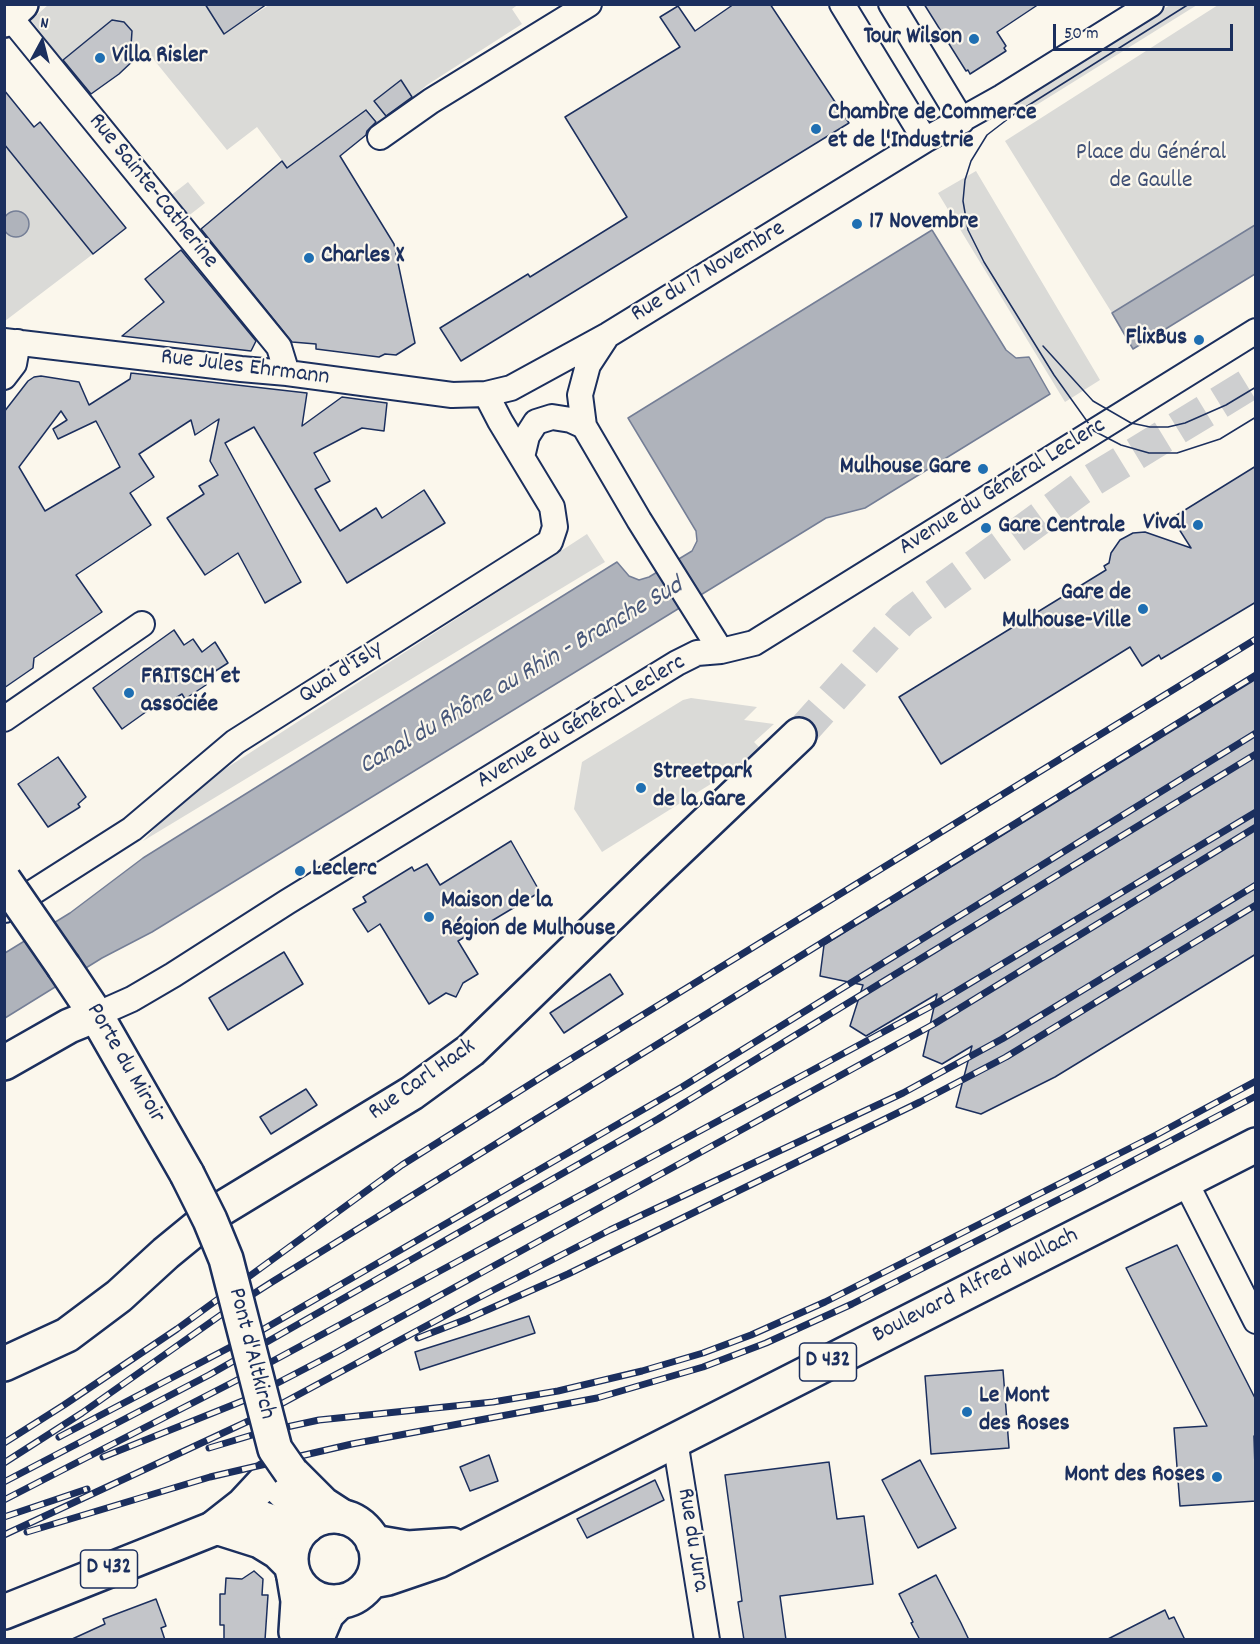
<!DOCTYPE html>
<meta charset="utf-8">
<style>
body{margin:0}
#map{position:relative;width:1260px;height:1644px;overflow:hidden;background:#fbf7ec;font-family:Dekko,sans-serif}
canvas{display:block}
.frame{position:absolute;inset:0;border:6px solid #1b2f5e;pointer-events:none}
.north{position:absolute;left:12px;top:12px;width:60px;height:60px;-webkit-text-stroke:4px #fbf7ec;paint-order:stroke;rotate:7deg;font-size:16px;font-weight:700;line-height:24px;text-align:center;color:#1b2f5e}
.north::after{content:'';display:block;margin:auto;width:21px;height:27px;background:#1b2f5e;clip-path:polygon(50% 0,100% 100%,50% 72%,0 100%)}
.scale{position:absolute;left:1053px;top:24px;width:180px;height:27px;box-sizing:border-box;border:3px solid #1b2f5e;border-top:0;padding-left:8px;font-size:18px;line-height:21px;white-space:nowrap;color:#1b2f5e;-webkit-text-stroke:4px #fbf7ec;paint-order:stroke}
</style>
<div id="map">
<canvas width="1260" height="1644"></canvas>
<div class="frame"></div>
<div class="north">N</div>
<div class="scale">50 m</div>
</div>
<script>
const context = document.querySelector('canvas').getContext('2d');
context.lineJoin = 'round';
function fillPath(path, color) { context.fillStyle = color; context.fill(path, 'evenodd'); }
const toPath = rows => new Path2D(rows.map(r => 'M' + r).join(''));
function stroke(path, color, width, dash) { context.strokeStyle = color; context.lineWidth = width; context.lineCap = dash ? 'butt' : 'round'; context.setLineDash(dash || []); context.stroke(path); }
function drawText(font, color, halo, rows, align = 'center') {
  context.font = font + ' Dekko,sans-serif'; context.lineWidth = 4.5; context.setLineDash([]); context.textBaseline = 'middle'; context.strokeStyle = halo; context.fillStyle = color; for (const [text, x, y, turn = 0] of rows) {
    context.save(); context.translate(x, y); context.rotate((+turn || 0) * Math.PI / 180); context.textAlign = isNaN(turn) ? turn : align; if (halo) context.strokeText(text, 0, 0); context.fillText(text, 0, 0); context.restore();
  }
}
fillPath(toPath([
 [519,4,512,9,522,24,427,85,412,98,401,81,375,100,386,116,378,123,367,109,315,148,292,174,257,127,227,150,146,50,138,56,127,42,132,31,124,22,117,21,112,24,110,22,62,60,31,20,48,5,205,5,224,34,269,5],
 [1170,5,1197,5,1022,114,1014,101],
 [1218,5,1255,5,1255,225,1112,313,1005,141],
 [8,148,93,254,5,321,4,150],
 [976,171,1100,380,1065,402,938,193],
 [188,182,205,203,187,217,170,196],
 [587,534,605,562,143,841,188,793],
 [691,698,757,707,744,720,774,724,754,742,760,748,738,767,602,852,574,809,582,762,683,700]
]), '#dadad7');
const water = toPath([
 '3 224a13 13 0 1 1 26 0a13 13 0 1 1-26 0Z',
 [1255,225,1255,274,1133,349,1112,313,1255,225],
 [932,230,1006,350,1016,358,1029,357,1050,394,865,508,826,518,152,932,102,958,5,1018,5,953,70,913,143,858,617,562,629,576,639,580,649,577,692,551,697,541,696,531,628,418,932,230]
]);
fillPath(water, '#afb3bb');
stroke(water, '#747e96', 1.5);
const building = toPath([
 [205,4,267,4,224,34,205,4],
 [734,4,770,4,849,123,461,361,440,328,528,274,530,277,627,217,565,117,680,47,660,17,678,6,695,31,734,4],
 [924,4,1039,4,997,32,1006,46,1004,48,1006,51,970,74,968,70,966,71,924,4],
 [112,20,124,22,132,31,131,46,138,56,119,74,91,94,63,60,112,20],
 [401,80,412,97,386,116,374,101,401,80],
 [4,90,34,127,40,122,126,228,93,254,4,144,4,90],
 [366,110,376,122,367,131,366,135,340,156,394,244,415,343,396,355,385,354,379,357,316,349,316,344,292,342,201,229,282,161,287,168,366,110],
 [181,250,256,341,251,351,122,336,164,302,145,279,181,250],
 [131,373,307,393,302,426,342,397,387,403,384,431,362,428,314,453,330,481,315,489,340,531,376,508,382,518,424,490,445,523,347,583,254,427,225,443,301,582,265,603,238,553,205,575,167,518,204,494,199,486,218,475,210,461,219,419,195,435,191,420,139,454,154,477,130,493,151,525,76,575,102,612,34,658,33,668,4,688,4,412,28,381,34,377,41,376,79,382,89,405,130,379,131,373],
 [61,411,67,420,53,429,58,439,96,421,120,467,45,511,19,467,61,411],
 [1256,466,1256,602,1161,659,1159,655,1142,666,1130,647,941,764,899,697,1106,570,1104,566,1109,563,1111,553,1120,540,1133,533,1145,532,1191,548,1172,518,1256,466],
 [174,630,184,645,193,639,202,652,215,642,228,663,206,677,206,685,185,699,182,694,156,710,150,709,122,729,93,688,174,630],
 [1256,679,1256,954,1055,1077,981,1114,956,1107,972,1046,942,1064,923,1056,937,994,866,1036,850,1026,863,985,820,976,824,945,1256,679],
 [58,757,86,797,78,804,80,807,48,827,18,784,58,757],
 [511,841,540,892,458,941,478,974,463,983,456,997,446,993,429,1004,380,924,368,932,353,909,366,902,363,897,412,867,414,871,427,864,440,885,511,841],
 [284,952,303,984,228,1030,209,998,284,952],
 [610,974,623,994,564,1033,550,1013,610,974],
 [306,1089,317,1105,271,1134,260,1117,306,1089],
 [1177,1245,1256,1400,1256,1436,1254,1436,1256,1501,1180,1506,1174,1428,1207,1426,1126,1268,1177,1245],
 [529,1316,535,1333,420,1370,415,1352,529,1316],
 [1003,1370,1009,1448,931,1454,925,1376,1003,1370],
 [489,1455,498,1481,470,1491,460,1467,489,1455],
 [920,1460,956,1528,918,1548,882,1480,920,1460],
 [829,1462,837,1519,864,1516,873,1584,780,1596,786,1640,744,1640,738,1602,742,1601,725,1475,829,1462],
 [655,1480,664,1500,587,1538,577,1519,655,1480],
 [254,1571,263,1579,262,1595,268,1595,265,1640,224,1640,224,1625,220,1625,220,1594,225,1594,226,1578,242,1579,254,1571],
 [936,1575,961,1623,969,1640,920,1640,911,1623,913,1622,899,1594,936,1575],
 [156,1599,166,1626,161,1628,165,1640,70,1640,105,1624,103,1619,156,1599],
 [1165,1610,1169,1619,1174,1617,1185,1640,1106,1640,1165,1610]
]);
fillPath(building, '#c3c5c9');
stroke(building, '#1b2f5e', 1.5);
stroke(toPath([
 [799,735,904,618,1091,481,1256,380]
]), '#cecfd0', 33, [33, 16]);
const street = toPath([
 [842,4,925,140],
 [891,4,962,121],
 [9,16,279,347,287,373],
 [380,137,431,101,589,4],
 [605,339,588,365,580,395,584,426,639,520,721,651],
 [4,341,241,369,287,373,452,395,486,394,511,388,608,335,925,140,1002,97,1151,4],
 [4,377,14,364,18,342],
 [522,457,527,436,536,422,552,417,571,420,584,426],
 [4,719,142,624],
 [5,910,132,829,235,742,550,542,555,527,552,507,500,421,486,394],
 [96,1015,132,999,173,975,287,902,677,663,697,653,721,651,754,643,1256,331],
 [1185,1181,1256,1321],
 [672,1442,677,1453,707,1640]
]);
const secondary = toPath([
 [4,20,21,4],
 [64,967,96,1015,187,1174],
 [4,1063,69,1026,96,1015],
 [4,1364,67,1335,119,1296,166,1253,216,1212,412,1093,471,1050,658,869,799,735],
 [291,1472,323,1504,343,1517],
 [215,1527,243,1505,269,1477,289,1497,307,1526],
 [294,1577,298,1601,296,1632,299,1640],
 [316,1640,327,1614,339,1602]
]);
const primary = toPath([
 '291 1559a43 43 0 1 1 86 0a43 43 0 1 1-86 0Z',
 [219,1528,260,1541,278,1552,290,1564],
 [373,1542,408,1548,452,1545],
 [372,1581,388,1578,438,1561,1256,1145],
 [4,1612,250,1514,286,1527,298,1535]
]);
stroke(street, '#1b2f5e', 28);
stroke(secondary, '#1b2f5e', 38);
stroke(primary, '#1b2f5e', 38);
stroke(street, '#fbf7ec', 24);
stroke(secondary, '#fbf7ec', 33);
stroke(primary, '#fbf7ec', 33);
stroke(toPath([
 [1189,4,1013,115,987,135,971,161,965,180,963,201,968,230,984,262,1054,375,1094,431,1121,445,1149,453,1177,453,1220,439,1256,417],
 [1043,346,1093,401,1131,423,1150,427,1168,427,1185,423,1226,405,1256,387]
]), '#1b2f5e', 1.5);
const rail = toPath([
 [418,1338,467,1319,568,1274,920,1102,1006,1057,1256,905],
 [59,1437,257,1333,682,1087,1256,733],
 [4,1443,64,1405,177,1329,402,1165,548,1073,1256,639],
 [209,1448,259,1433,319,1420,493,1402,558,1391,642,1371,703,1353,751,1335,825,1302,1156,1135,1256,1081],
 [103,1457,245,1400,337,1352,934,1024,1256,827],
 [4,1463,82,1413,225,1312,272,1282,1256,675],
 [4,1482,209,1375,658,1119,1256,754],
 [4,1500,245,1376,937,1003,1256,812],
 [4,1517,87,1489],
 [27,1532,210,1477,352,1444,597,1398,703,1367,766,1343,852,1304,1083,1187,1256,1096],
 [4,1535,255,1418,478,1298,610,1230,903,1093,1002,1039,1256,885]
]);
stroke(rail, '#1b2f5e', 7);
stroke(rail, '#fbf7ec', 4.5, [14]);
const secondaryBridge = toPath([
 [4,880,64,967],
 [187,1174,210,1220,226,1259,275,1449,291,1472]
]);
stroke(secondaryBridge, '#1b2f5e', 38, []);
stroke(secondaryBridge, '#fbf7ec', 33);
for (const [x, y, r, color] of [
 [974,39,6,"#1f6fb2"],
 [100,58,6,"#1f6fb2"],
 [816,129,6,"#1f6fb2"],
 [857,224,6,"#1f6fb2"],
 [309,258,6,"#1f6fb2"],
 [1199,340,6,"#1f6fb2"],
 [983,469,6,"#1f6fb2"],
 [1198,525,6,"#1f6fb2"],
 [986,528,6,"#1f6fb2"],
 [1143,609,6,"#1f6fb2"],
 [129,693,6,"#1f6fb2"],
 [641,788,6,"#1f6fb2"],
 [300,871,6,"#1f6fb2"],
 [429,917,6,"#1f6fb2"],
 [967,1412,6,"#1f6fb2"],
 [1217,1477,6,"#1f6fb2"]
]) { const dot = new Path2D(); dot.arc(x, y, r, 0, 2 * Math.PI); context.fillStyle = color; context.fill(dot); stroke(dot, '#fbf7ec', 2); }
for (const [x, y, w] of [
 [828,1362,57],
 [109,1569,57]
]) { const box = new Path2D(); box.roundRect(x - w / 2, y - 19, w, 38, 4.5); context.fillStyle = '#fbf7ec'; context.fill(box); stroke(box, '#1b2f5e', 1.5); }
drawText('bold 22px', '#1b2f5e', null, [
 ["D 432",828,1362],
 ["D 432",109,1569]
]);
drawText('bold 24px', '#1b2f5e', '#fbf7ec', [
 ["Tour Wilson",962,39,"right"],
 ["Villa Risler",112,58],
 ["Chambre de Commerce",828,115],
 ["et de l'Industrie",828,143],
 ["17 Novembre",869,224],
 ["Charles X",321,258],
 ["FlixBus",1187,340,"right"],
 ["Mulhouse Gare",971,469,"right"],
 ["Vival",1186,525,"right"],
 ["Gare Centrale",998,528],
 ["Gare de",1131,595,"right"],
 ["Mulhouse-Ville",1131,623,"right"],
 ["FRITSCH et",141,679],
 ["associée",141,707],
 ["Streetpark",653,774],
 ["de la Gare",653,802],
 ["Leclerc",312,871],
 ["Maison de la",441,903],
 ["Région de Mulhouse",441,931],
 ["Le Mont",979,1398],
 ["des Roses",979,1426],
 ["Mont des Roses",1205,1477,"right"]
], 'left');
drawText('24px', '#415176', '#fbf7ec', [
 ["Place du Général",1151,155],
 ["de Gaulle",1151,183]
]);
drawText('24px', '#1b2f5e', '#fbf7ec', [
 ["Rue Sainte-Catherine",152,192,51],
 ["Rue du 17 Novembre",709,273,-31],
 ["Rue Jules Ehrmann",245,369,7],
 ["Avenue du Général Leclerc",1003,488,-32],
 ["Quai d'Isly",342,674,-33],
 ["Avenue du Général Leclerc",582,723,-31],
 ["Porte du Miroir",124,1064,60],
 ["Rue Carl Hack",423,1081,-35],
 ["Boulevard Alfred Wallach",976,1287,-27],
 ["Pont d'Altkirch",250,1354,76],
 ["Rue du Jura",691,1540,81]
]);
drawText('italic 26px', '#47577a', '#fbf7ec', [
 ["Canal du Rhône au Rhin - Branche Sud",522,678,-30]
]);
</script>
